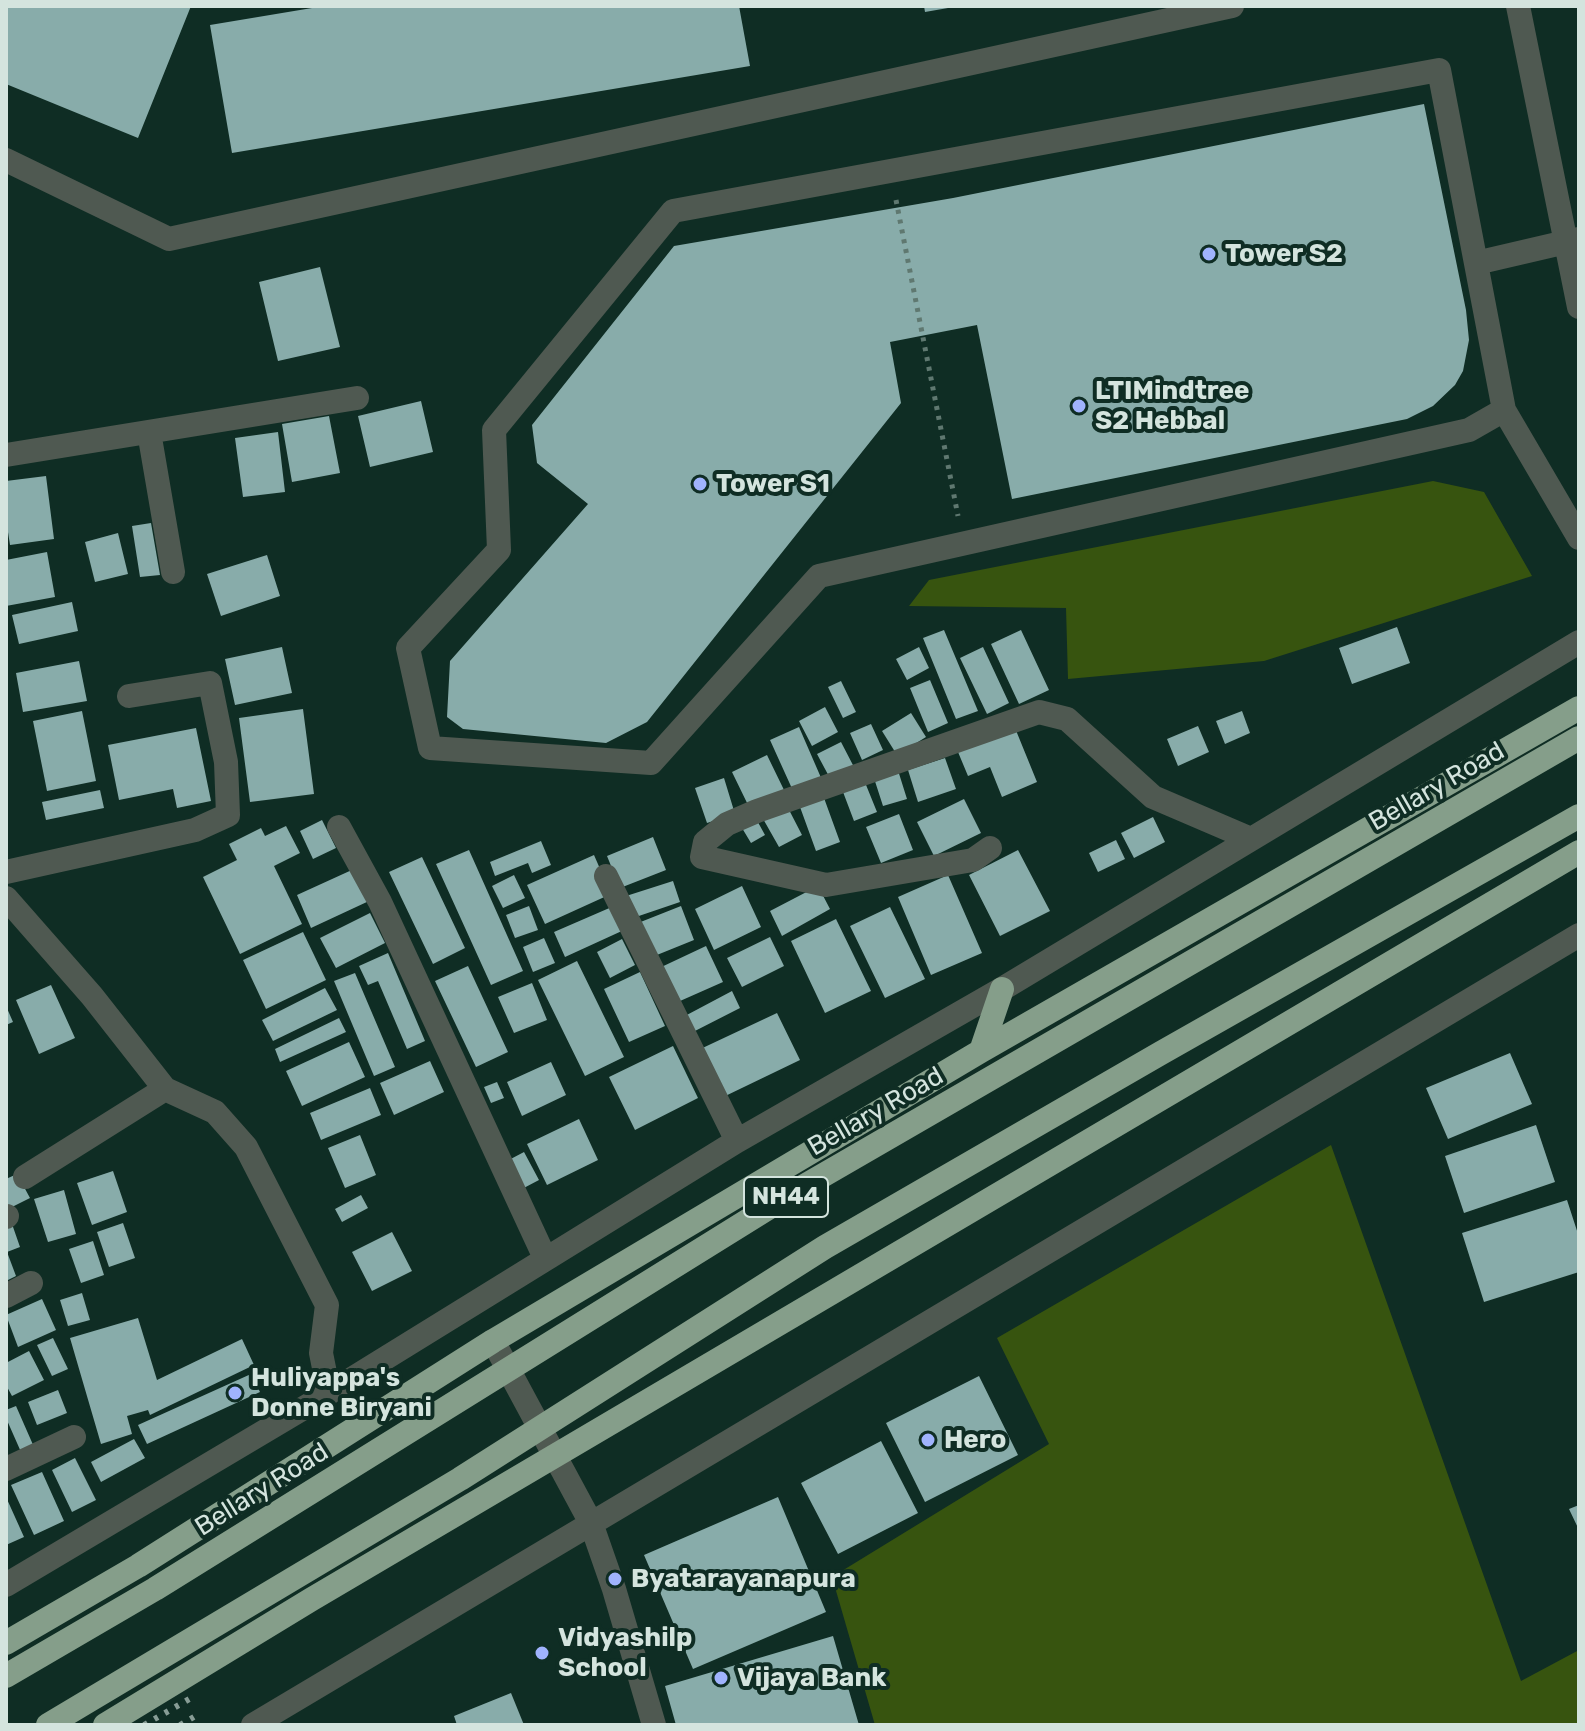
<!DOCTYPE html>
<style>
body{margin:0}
#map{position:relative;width:1585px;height:1731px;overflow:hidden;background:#0f2d24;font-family:Rubik,sans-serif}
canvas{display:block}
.frame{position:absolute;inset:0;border:8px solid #d4e4de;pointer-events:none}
</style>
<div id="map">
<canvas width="1585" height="1731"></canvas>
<div class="frame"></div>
</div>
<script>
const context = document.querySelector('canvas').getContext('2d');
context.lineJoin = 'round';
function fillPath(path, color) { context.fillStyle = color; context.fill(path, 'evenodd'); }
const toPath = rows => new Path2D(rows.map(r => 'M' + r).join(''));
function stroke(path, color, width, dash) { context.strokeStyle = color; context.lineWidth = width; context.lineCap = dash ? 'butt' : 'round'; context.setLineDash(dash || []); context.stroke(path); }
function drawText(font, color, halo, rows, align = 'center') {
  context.font = font + ' Rubik,sans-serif'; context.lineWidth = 8; context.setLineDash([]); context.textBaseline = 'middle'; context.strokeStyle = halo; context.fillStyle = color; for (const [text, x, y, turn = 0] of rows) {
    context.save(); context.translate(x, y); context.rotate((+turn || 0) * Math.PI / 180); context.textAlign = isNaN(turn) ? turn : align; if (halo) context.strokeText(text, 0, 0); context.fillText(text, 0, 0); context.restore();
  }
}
fillPath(toPath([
 [1433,481,1484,492,1532,576,1264,661,1068,679,1066,608,909,606,929,580],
 [1331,1145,1521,1681,1579,1650,1579,1725,875,1725,832,1577,1049,1444,997,1338]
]), '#37540f');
fillPath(toPath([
 [6,6,191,6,138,138,6,84],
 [324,6,739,6,750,66,232,153,210,25],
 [924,6,948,6,948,8,925,12],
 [1424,104,1466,310,1469,340,1463,371,1455,385,1433,406,1407,419,1012,499,977,325,890,342,901,403,647,722,606,743,463,729,447,717,450,661,588,504,537,463,532,425,674,246,953,198],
 [320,267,340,347,278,361,259,282],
 [421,401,433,452,370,467,358,416],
 [329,416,340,473,292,482,282,424],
 [278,432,285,492,243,497,235,438],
 [46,476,54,539,10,545,6,519,6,481],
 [151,523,160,575,140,577,132,526],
 [118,533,128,574,95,582,85,542],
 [47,552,55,597,6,606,6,560],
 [267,555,280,596,221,616,207,574],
 [72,602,78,631,19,644,12,615],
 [1397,627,1410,663,1352,684,1339,648],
 [944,630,978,711,956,719,923,638],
 [1021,630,1049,690,1019,704,991,644],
 [282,647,292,693,235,705,225,659],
 [919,647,929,668,907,680,896,659],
 [983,647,1009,703,987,714,960,658],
 [79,661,87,701,23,712,16,673],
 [930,680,948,723,928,732,910,688],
 [841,681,856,712,843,718,828,687],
 [825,707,838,732,812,746,799,721],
 [303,709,314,794,250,802,239,718],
 [82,711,96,781,47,791,33,721],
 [1242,711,1250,733,1225,744,1216,721],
 [911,713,926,737,897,755,882,731],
 [871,724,883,750,862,760,850,733],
 [1198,726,1209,752,1178,766,1167,739],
 [799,727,822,780,794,793,770,740],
 [196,728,211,801,177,808,173,789,119,800,108,745],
 [1015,728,1037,782,1002,797,990,767,968,776,958,752],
 [841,742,855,769,832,782,817,754],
 [767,755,784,790,749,807,732,772],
 [945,758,956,789,918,802,908,770],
 [896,764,907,799,883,806,872,772],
 [862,775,877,812,854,821,840,784],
 [724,778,735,814,707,823,695,788],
 [100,790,104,808,46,820,42,802],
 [824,798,840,842,816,851,800,807],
 [964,799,981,833,934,856,917,822],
 [786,804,802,835,779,847,762,817],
 [899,814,913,850,881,863,866,827],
 [754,815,765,835,751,843,739,823],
 [1153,817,1165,842,1134,858,1121,833],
 [322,820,336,848,313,859,300,831],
 [286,826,300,853,274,866,302,924,240,954,203,877,237,860,229,844,261,828,265,836],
 [653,837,666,870,620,888,607,856],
 [1116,840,1125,859,1098,872,1089,853],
 [541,841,551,865,532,873,528,863,495,876,490,862],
 [469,850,523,971,491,985,436,864],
 [1018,850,1050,911,1000,936,969,875],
 [594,855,611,894,545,924,527,885],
 [422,857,465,948,433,964,389,872],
 [354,869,369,901,311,928,297,895],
 [514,875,525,898,503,908,492,886],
 [948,875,982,953,931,975,898,897],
 [673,881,680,902,630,919,623,897],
 [742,886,761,927,714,950,695,909],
 [818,886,830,909,782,936,770,911],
 [529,906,538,930,515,938,506,915],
 [614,906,624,930,565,957,554,932],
 [681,906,694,940,647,959,633,925],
 [890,907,925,979,885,998,850,926],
 [370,913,385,943,336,968,320,938],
 [836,919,871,991,825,1013,791,941],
 [303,932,326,980,266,1009,243,960],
 [770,937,784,966,742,987,727,958],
 [544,938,555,963,533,972,523,947],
 [622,939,635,965,610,978,597,952],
 [706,946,723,982,671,1005,655,970],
 [388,953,425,1041,407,1049,378,981,368,985,359,966],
 [577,961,624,1057,585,1076,538,980],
 [468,966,508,1052,476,1067,435,981],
 [640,972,665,1026,629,1042,604,989],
 [355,973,395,1067,374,1076,334,981],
 [532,983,547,1020,514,1033,498,997],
 [51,985,75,1038,39,1054,16,1000],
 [325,988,337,1010,273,1041,262,1020],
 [732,991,740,1008,691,1033,683,1017],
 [6,1006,13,1022,6,1025],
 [777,1013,800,1060,717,1100,694,1052],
 [339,1018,346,1032,280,1062,275,1049],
 [349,1042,365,1077,302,1106,286,1071],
 [673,1046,698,1098,635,1130,609,1077],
 [1510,1053,1532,1104,1448,1139,1426,1088],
 [430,1061,444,1092,394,1115,380,1083],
 [551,1062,566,1095,522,1116,507,1082],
 [497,1082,504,1098,491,1103,484,1087],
 [370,1088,381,1115,321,1140,310,1113],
 [579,1119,598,1160,547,1185,527,1144],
 [1536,1125,1555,1182,1464,1213,1445,1156],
 [360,1135,376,1175,345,1188,328,1148],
 [524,1152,539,1180,520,1190,505,1162],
 [113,1171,127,1212,92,1225,77,1183],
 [17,1174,30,1198,8,1209,6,1179],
 [64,1190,76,1234,48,1242,34,1199],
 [361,1195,368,1208,342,1222,335,1209],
 [1567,1200,1579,1237,1579,1272,1484,1302,1462,1233],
 [123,1223,135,1258,109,1267,97,1232],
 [12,1224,20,1247,7,1252,16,1276,6,1281,6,1226],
 [392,1232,412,1271,372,1291,352,1252],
 [93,1241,104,1275,81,1283,69,1249],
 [82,1293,90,1320,68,1326,60,1300],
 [42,1299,56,1330,18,1347,6,1315],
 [138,1318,157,1380,242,1339,254,1365,150,1415,148,1410,127,1416,132,1434,101,1444,70,1338],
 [53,1338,68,1369,52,1376,37,1345],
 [29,1351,44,1380,12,1396,6,1385,6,1363],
 [251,1374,260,1392,147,1444,138,1425],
 [979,1376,1018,1455,925,1502,886,1423],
 [58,1390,67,1413,37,1425,28,1402],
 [16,1406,34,1447,21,1452,6,1418,6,1410],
 [134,1439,145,1458,101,1482,91,1462],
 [881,1441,918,1513,838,1554,801,1483],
 [75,1458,96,1500,72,1512,52,1470],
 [42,1472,64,1521,34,1535,11,1485],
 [6,1497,24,1537,6,1545],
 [778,1497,826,1612,693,1669,644,1555],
 [1579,1505,1579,1530,1569,1509],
 [833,1636,859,1725,676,1725,665,1686],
 [511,1693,524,1725,457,1725,454,1716]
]), '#88acaa');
stroke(toPath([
 [896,200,958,516]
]), '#5f7870', 5, [4, 6]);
stroke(toPath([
 [1518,6,1579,307],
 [6,160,169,239,1232,6],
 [1476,263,1579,239],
 [1504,410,1469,430,819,576,651,763,430,748,408,648,499,550,494,430,673,211,1439,70,1504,410,1579,538],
 [149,432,173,572],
 [6,455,357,398],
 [339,827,380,902,545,1258],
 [990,848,973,860,826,885,702,857,705,842,727,824,757,811,1039,712,1067,719,1153,797,1251,839],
 [6,872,195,830,228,815,226,762,210,683,129,696],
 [606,876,737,1141],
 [6,898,92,996,165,1089,215,1112,246,1147,327,1305,321,1353,329,1393],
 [25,1177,165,1089],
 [6,1217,7,1216],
 [6,1296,31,1283],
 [493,1341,591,1523,614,1589,654,1725],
 [6,1469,74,1437],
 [6,1585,329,1393,737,1141,1002,989,1579,642],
 [253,1725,1579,935]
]), '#4f5951', 24);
stroke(toPath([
 [981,1051,1002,989],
 [6,1643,138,1566,493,1341,981,1051,1579,708],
 [105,1725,312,1599,1579,852]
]), '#859e8a', 24);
stroke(toPath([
 [144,1725,191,1698],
 [180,1725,199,1714]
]), '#879c95', 6, [4, 8]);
stroke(toPath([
 [6,1676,155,1589,789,1195,1579,738],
 [48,1725,460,1479,825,1247,1161,1053,1579,816]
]), '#859e8a', 24);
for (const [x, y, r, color] of [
 [1209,254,8,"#a0b3fd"],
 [1079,406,8,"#a0b3fd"],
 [700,484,8,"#a0b3fd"],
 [235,1393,8,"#a0b3fd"],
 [928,1440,8,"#a0b3fd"],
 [615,1579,8,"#a0b3fd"],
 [542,1653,8,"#a0b3fd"],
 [721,1678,8,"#a0b3fd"]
]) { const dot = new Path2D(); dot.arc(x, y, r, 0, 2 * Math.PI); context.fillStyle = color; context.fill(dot); stroke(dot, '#0f2d24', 3); }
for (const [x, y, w] of [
 [786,1197,84]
]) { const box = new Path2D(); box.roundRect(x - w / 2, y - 20, w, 40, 6); context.fillStyle = '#0f2d24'; context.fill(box); stroke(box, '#d4e4de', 2); }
drawText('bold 24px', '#d4e4de', null, [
 ["NH44",786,1197]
]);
drawText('bold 26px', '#d4e4de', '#0f2d24', [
 ["Tower S2",1225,254],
 ["LTIMindtree",1095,391],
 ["S2 Hebbal",1095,421],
 ["Tower S1",716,484],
 ["Huliyappa's",251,1378],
 ["Donne Biryani",251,1408],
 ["Hero",944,1440],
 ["Byatarayanapura",631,1579],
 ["Vidyashilp",558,1638],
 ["School",558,1668],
 ["Vijaya Bank",737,1678]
], 'left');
drawText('26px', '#d4e4de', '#0f2d24', [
 ["Bellary Road",1437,787,-30],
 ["Bellary Road",876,1112,-30],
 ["Bellary Road",262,1490,-32]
]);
</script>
